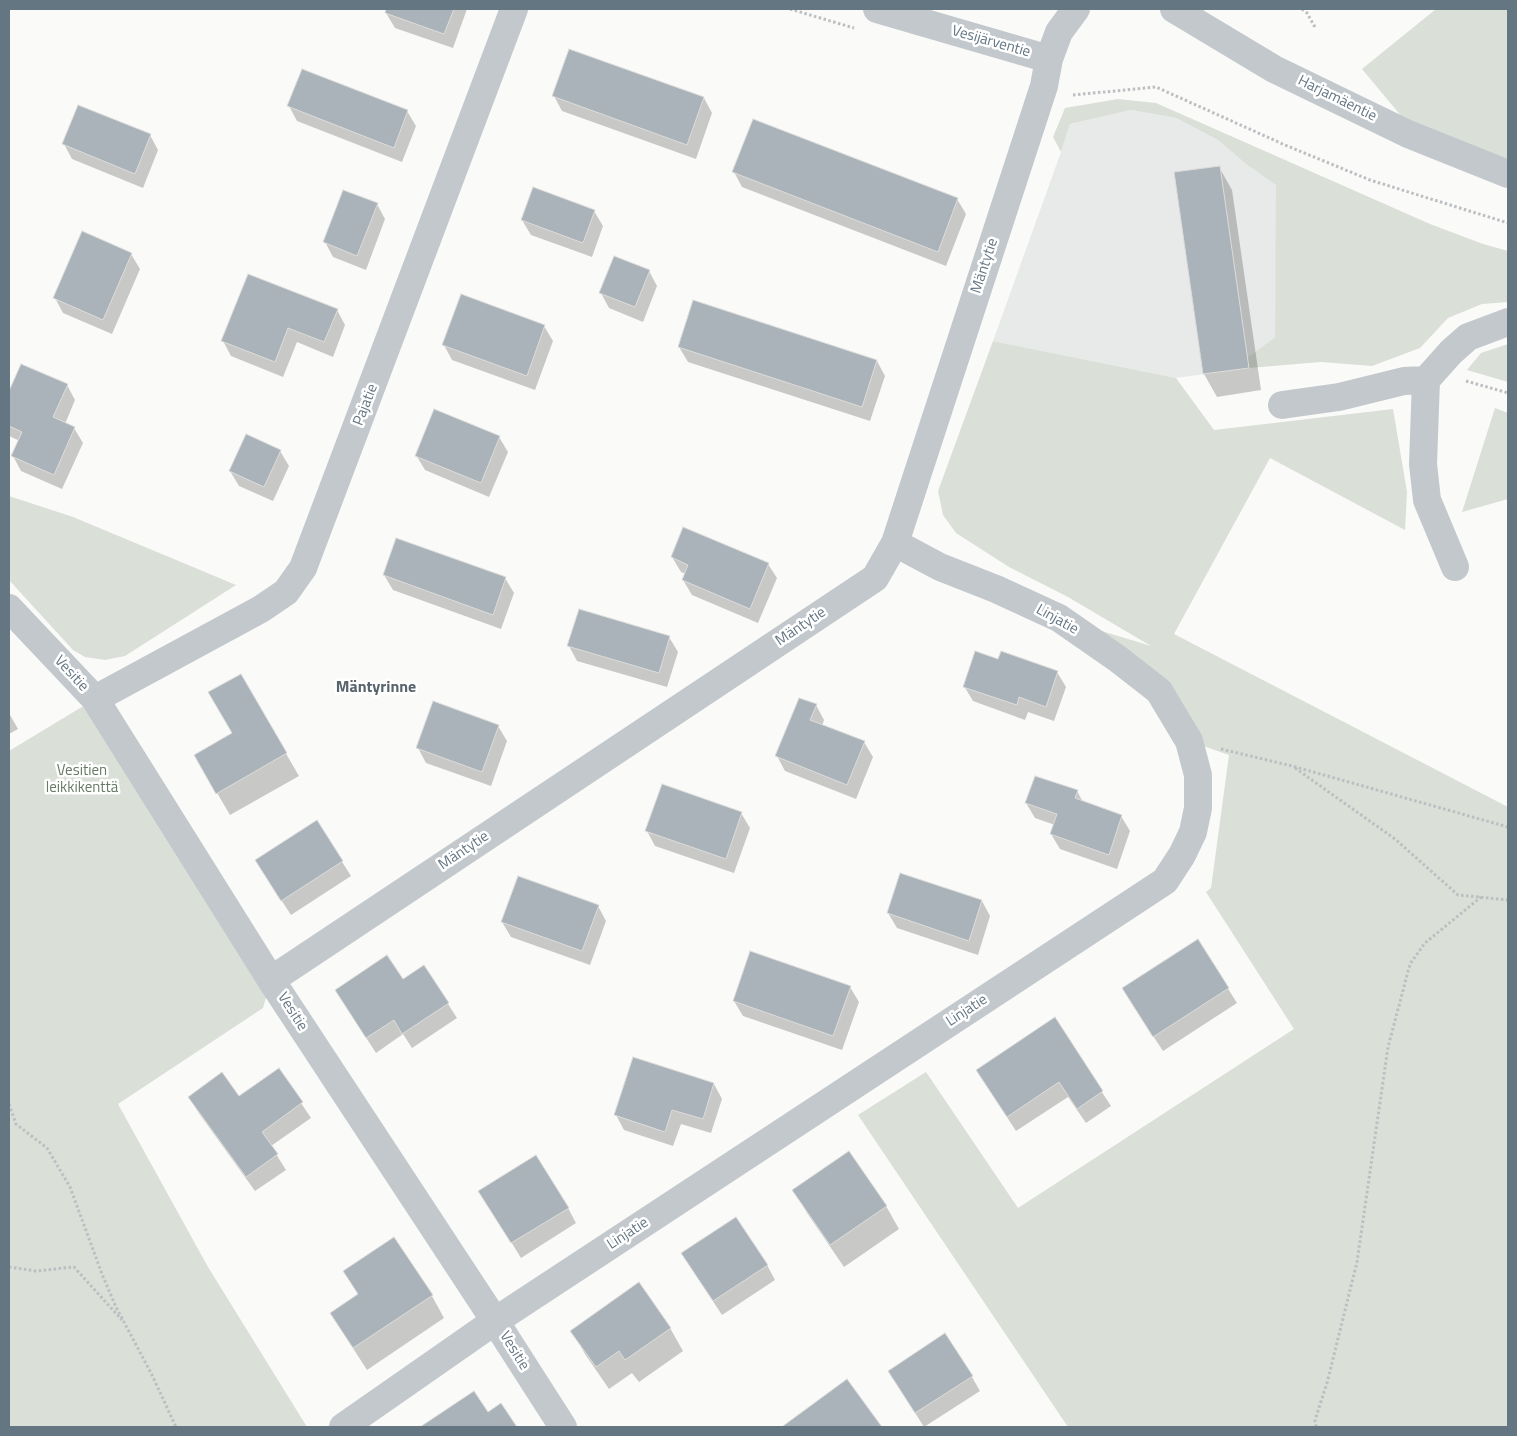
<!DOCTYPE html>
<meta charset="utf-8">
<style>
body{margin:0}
#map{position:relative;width:1517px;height:1436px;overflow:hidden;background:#fafaf8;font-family:"Titillium Web",sans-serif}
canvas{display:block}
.frame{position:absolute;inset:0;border:10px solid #657683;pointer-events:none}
</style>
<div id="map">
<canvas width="1517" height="1436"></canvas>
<div class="frame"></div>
</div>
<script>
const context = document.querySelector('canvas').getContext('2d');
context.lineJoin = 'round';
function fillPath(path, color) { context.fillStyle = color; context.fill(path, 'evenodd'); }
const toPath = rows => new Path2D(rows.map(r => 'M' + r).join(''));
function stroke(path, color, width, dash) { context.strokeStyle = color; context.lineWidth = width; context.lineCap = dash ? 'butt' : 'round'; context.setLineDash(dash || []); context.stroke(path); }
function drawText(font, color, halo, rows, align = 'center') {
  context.font = font + ' "Titillium Web",sans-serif'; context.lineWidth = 5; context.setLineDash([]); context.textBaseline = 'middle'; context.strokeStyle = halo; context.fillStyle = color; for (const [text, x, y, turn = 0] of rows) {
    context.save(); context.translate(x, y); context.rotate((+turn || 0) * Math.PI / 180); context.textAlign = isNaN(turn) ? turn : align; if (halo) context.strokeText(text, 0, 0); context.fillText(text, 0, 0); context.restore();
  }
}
fillPath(toPath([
 [1131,110,1176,118,1218,140,1246,164,1277,185,1275,337,1247,358,1249,368,1176,378,993,341,1061,152,1070,124]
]), '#e8e9e9');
fillPath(toPath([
 [1436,9,1508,9,1508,166,1412,129,1362,69],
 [1118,99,1156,103,1430,224,1483,244,1508,251,1508,302,1482,304,1448,318,1420,348,1372,366,1321,362,1249,368,1247,358,1275,337,1276,185,1246,164,1218,140,1176,118,1131,110,1070,124,1061,152,1053,137,1065,108],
 [993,341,1176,378,1214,430,1393,409,1407,492,1405,530,1270,458,1174,634,1508,807,1508,1427,1068,1427,858,1115,926,1072,1018,1208,1294,1029,1206,892,1211,888,1229,755,1189,741,1159,691,1059,618,1151,646,1068,597,1009,567,956,533,943,515,938,491],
 [1508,344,1508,382,1467,370,1481,353],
 [1495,408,1508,413,1508,499,1462,512],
 [9,496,73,517,236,585,125,656,105,660,85,657,73,650,9,580],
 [95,699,271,980,263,1008,118,1104,208,1267,307,1427,9,1427,9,751]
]), '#dadfd7');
fillPath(toPath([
 [388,9,467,9,453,48,395,28,386,13],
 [570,51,704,98,712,113,696,159,562,111,554,96],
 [289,106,407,111,416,126,402,162,297,121],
 [150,135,158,150,143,188,72,159,64,144],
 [1219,167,1232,190,1261,390,1217,397,1204,374,1175,173],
 [734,172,957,199,966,214,946,266,742,187],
 [377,204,385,219,366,270,333,257,325,242],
 [594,211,603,226,592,257,531,235,522,220],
 [131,254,140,269,112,334,63,313,55,298],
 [649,271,657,286,643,322,609,308,601,293],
 [337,310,345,325,333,357,297,342,283,377,231,356,223,341],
 [544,326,553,341,535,390,452,360,444,345],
 [679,347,877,361,885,376,870,421,688,362],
 [22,365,67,385,75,400,65,424,74,428,83,443,62,489,21,471,13,456,20,441,9,436,9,394],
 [499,437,508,452,489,497,425,470,416,455],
 [280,451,289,466,273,501,239,486,230,471],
 [672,557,768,564,777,578,758,623,692,595,683,580,686,574,681,572],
 [384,575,505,578,514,593,501,629,393,590],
 [669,637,678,652,667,687,577,661,569,646],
 [999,660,1057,672,1066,687,1054,721,1028,712,1025,720,973,701,964,686],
 [241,676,299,776,230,815,195,755,233,734],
 [816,705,824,720,822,726,864,742,873,757,856,799,785,771,777,756],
 [9,713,18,729,9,734],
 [498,726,507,741,491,786,426,763,418,748],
 [1077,791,1083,802,1121,816,1130,831,1117,869,1060,849,1051,834,1055,825,1035,818,1026,803],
 [741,813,750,828,734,873,655,846,647,831],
 [317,822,351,876,291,915,265,875],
 [982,901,990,916,978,955,897,928,888,913],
 [598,906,606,921,590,965,511,937,502,922],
 [1198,941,1237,1003,1163,1051,1132,1004],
 [402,980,448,1004,457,1018,412,1048,403,1034,376,1053,345,1005],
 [850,987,859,1002,842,1050,743,1016,734,1001],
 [1054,1019,1111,1106,1086,1123,1068,1097,1016,1131,986,1085],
 [634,1059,714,1084,722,1099,711,1133,681,1124,673,1146,624,1130,616,1115],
 [279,1070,311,1118,271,1146,286,1170,255,1191,198,1112,189,1097,239,1098],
 [794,1190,886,1206,899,1229,844,1267,807,1213],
 [489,1206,568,1208,576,1223,521,1258],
 [767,1265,775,1280,722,1315,691,1268],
 [359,1296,432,1296,444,1318,367,1370,331,1314],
 [670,1328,683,1351,639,1382,632,1373,609,1389,585,1354,572,1331],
 [972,1377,980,1391,924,1427,898,1386],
 [846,1381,880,1427,785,1427,784,1426],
 [501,1404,516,1427,421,1427,488,1413]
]), '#0003');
const building = toPath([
 [386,9,454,9,444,34,385,13,386,9],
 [569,49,704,97,687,145,552,96,569,49],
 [302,69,408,110,394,148,287,106,302,69],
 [78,105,151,134,135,174,62,144,78,105],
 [753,119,958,198,938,252,732,172,753,119],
 [1220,166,1249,368,1203,374,1174,172,1220,166],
 [533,187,595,210,583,243,521,220,533,187],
 [343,190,378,203,357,256,323,242,343,190],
 [82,231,132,253,103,320,53,298,82,231],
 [614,256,650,270,635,307,599,293,614,256],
 [248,274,338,309,324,342,288,328,275,362,221,341,248,274],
 [461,294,545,325,527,376,442,345,461,294],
 [693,300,877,360,862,407,678,347,693,300],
 [21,364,68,384,53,417,75,427,54,475,11,456,22,432,9,426,9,391,21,364],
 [434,409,500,436,481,483,415,456,434,409],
 [246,434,281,450,264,487,229,471,246,434],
 [683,527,769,563,750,609,682,580,688,565,671,557,683,527],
 [396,538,506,577,493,615,383,575,396,538],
 [579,609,670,636,659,673,567,646,579,609],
 [975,651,998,659,1001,651,1058,671,1046,707,1019,697,1017,705,963,687,975,651],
 [241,674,287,753,216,794,194,755,232,733,208,692,241,674],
 [799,698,817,704,810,720,865,741,847,785,775,756,799,698],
 [433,701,499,725,482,772,416,748,433,701],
 [1035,776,1078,790,1075,798,1122,815,1109,855,1050,834,1057,814,1025,803,1035,776],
 [662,784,742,812,726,859,645,831,662,784],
 [317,820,343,861,281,901,255,860,317,820],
 [900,873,982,900,969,941,887,913,900,873],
 [518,876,599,905,582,951,501,922,518,876],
 [1198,939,1229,988,1153,1037,1122,988,1198,939],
 [750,951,851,986,833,1036,733,1001,750,951],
 [387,955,403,979,424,965,449,1003,402,1034,394,1020,366,1038,335,990,387,955],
 [1055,1017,1103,1091,1077,1109,1059,1082,1007,1117,976,1070,1055,1017],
 [633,1057,714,1083,703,1119,672,1110,665,1132,614,1115,633,1057],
 [279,1068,303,1102,262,1132,278,1154,246,1177,188,1097,222,1072,239,1096,279,1068],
 [849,1151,887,1206,830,1245,792,1190,849,1151],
 [536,1155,569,1208,511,1243,478,1191,536,1155],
 [736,1217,768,1265,713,1301,681,1253,736,1217],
 [394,1237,433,1295,353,1348,330,1313,358,1294,343,1271,394,1237],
 [639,1282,671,1328,625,1360,619,1351,596,1367,570,1331,639,1282],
 [945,1333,973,1376,915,1413,888,1371,945,1333],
 [847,1379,882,1427,783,1427,783,1426,847,1379],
 [474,1391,488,1412,501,1403,517,1427,420,1427,474,1391]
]);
fillPath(building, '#aab3b9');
stroke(building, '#dcdcda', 1);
stroke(toPath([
 [790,9,854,28],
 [1302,9,1307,13,1316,29],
 [1073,95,1156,87,1285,145,1370,180,1508,223],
 [1466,381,1508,393],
 [1221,749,1292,766,1508,827],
 [1295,768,1395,839,1458,895,1508,900],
 [9,1104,16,1124,47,1148,70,1187,102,1274,116,1307,152,1375,176,1427],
 [9,1267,36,1271,74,1267,122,1320],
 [1316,1427,1315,1420,1327,1383,1357,1262,1388,1047,1410,964,1425,943,1481,897]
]), '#bbbfc2', 3, [2.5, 2.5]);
stroke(toPath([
 [877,9,1049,59,1059,32,1076,9],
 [1174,9,1274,69,1408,134,1508,174],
 [1282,405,1339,397,1404,381,1426,380],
 [1455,567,1427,500,1423,464,1426,380,1451,352,1468,337,1508,322],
 [9,608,95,699,271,980,495,1321,563,1427],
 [95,699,261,609,286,592,303,568,514,9],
 [271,980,875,578,895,543,1044,86,1049,59],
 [343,1427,495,1321,1165,881,1182,855,1193,832,1198,808,1198,775,1189,741,1159,691,1118,659,1059,618,996,589,940,567,895,543]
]), '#c3c8cc', 28);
drawText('15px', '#657683', '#fff', [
 ["Vesijärventie",991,42,16],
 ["Harjamäentie",1337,99,26],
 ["Mäntytie",985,266,-72],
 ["Pajatie",366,405,-69],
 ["Linjatie",1057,620,29],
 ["Mäntytie",801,627,-34],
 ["Vesitie",71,674,47],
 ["Mäntytie",464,851,-34],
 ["Linjatie",967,1011,-33],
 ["Vesitie",292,1012,57],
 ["Linjatie",628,1234,-33],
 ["Vesitie",514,1351,58]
]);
drawText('15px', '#687a64', '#fff', [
 ["Vesitien",82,771],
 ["leikkikenttä",82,788]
]);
drawText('bold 16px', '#57646e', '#fff', [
 ["Mäntyrinne",376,688]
]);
</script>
